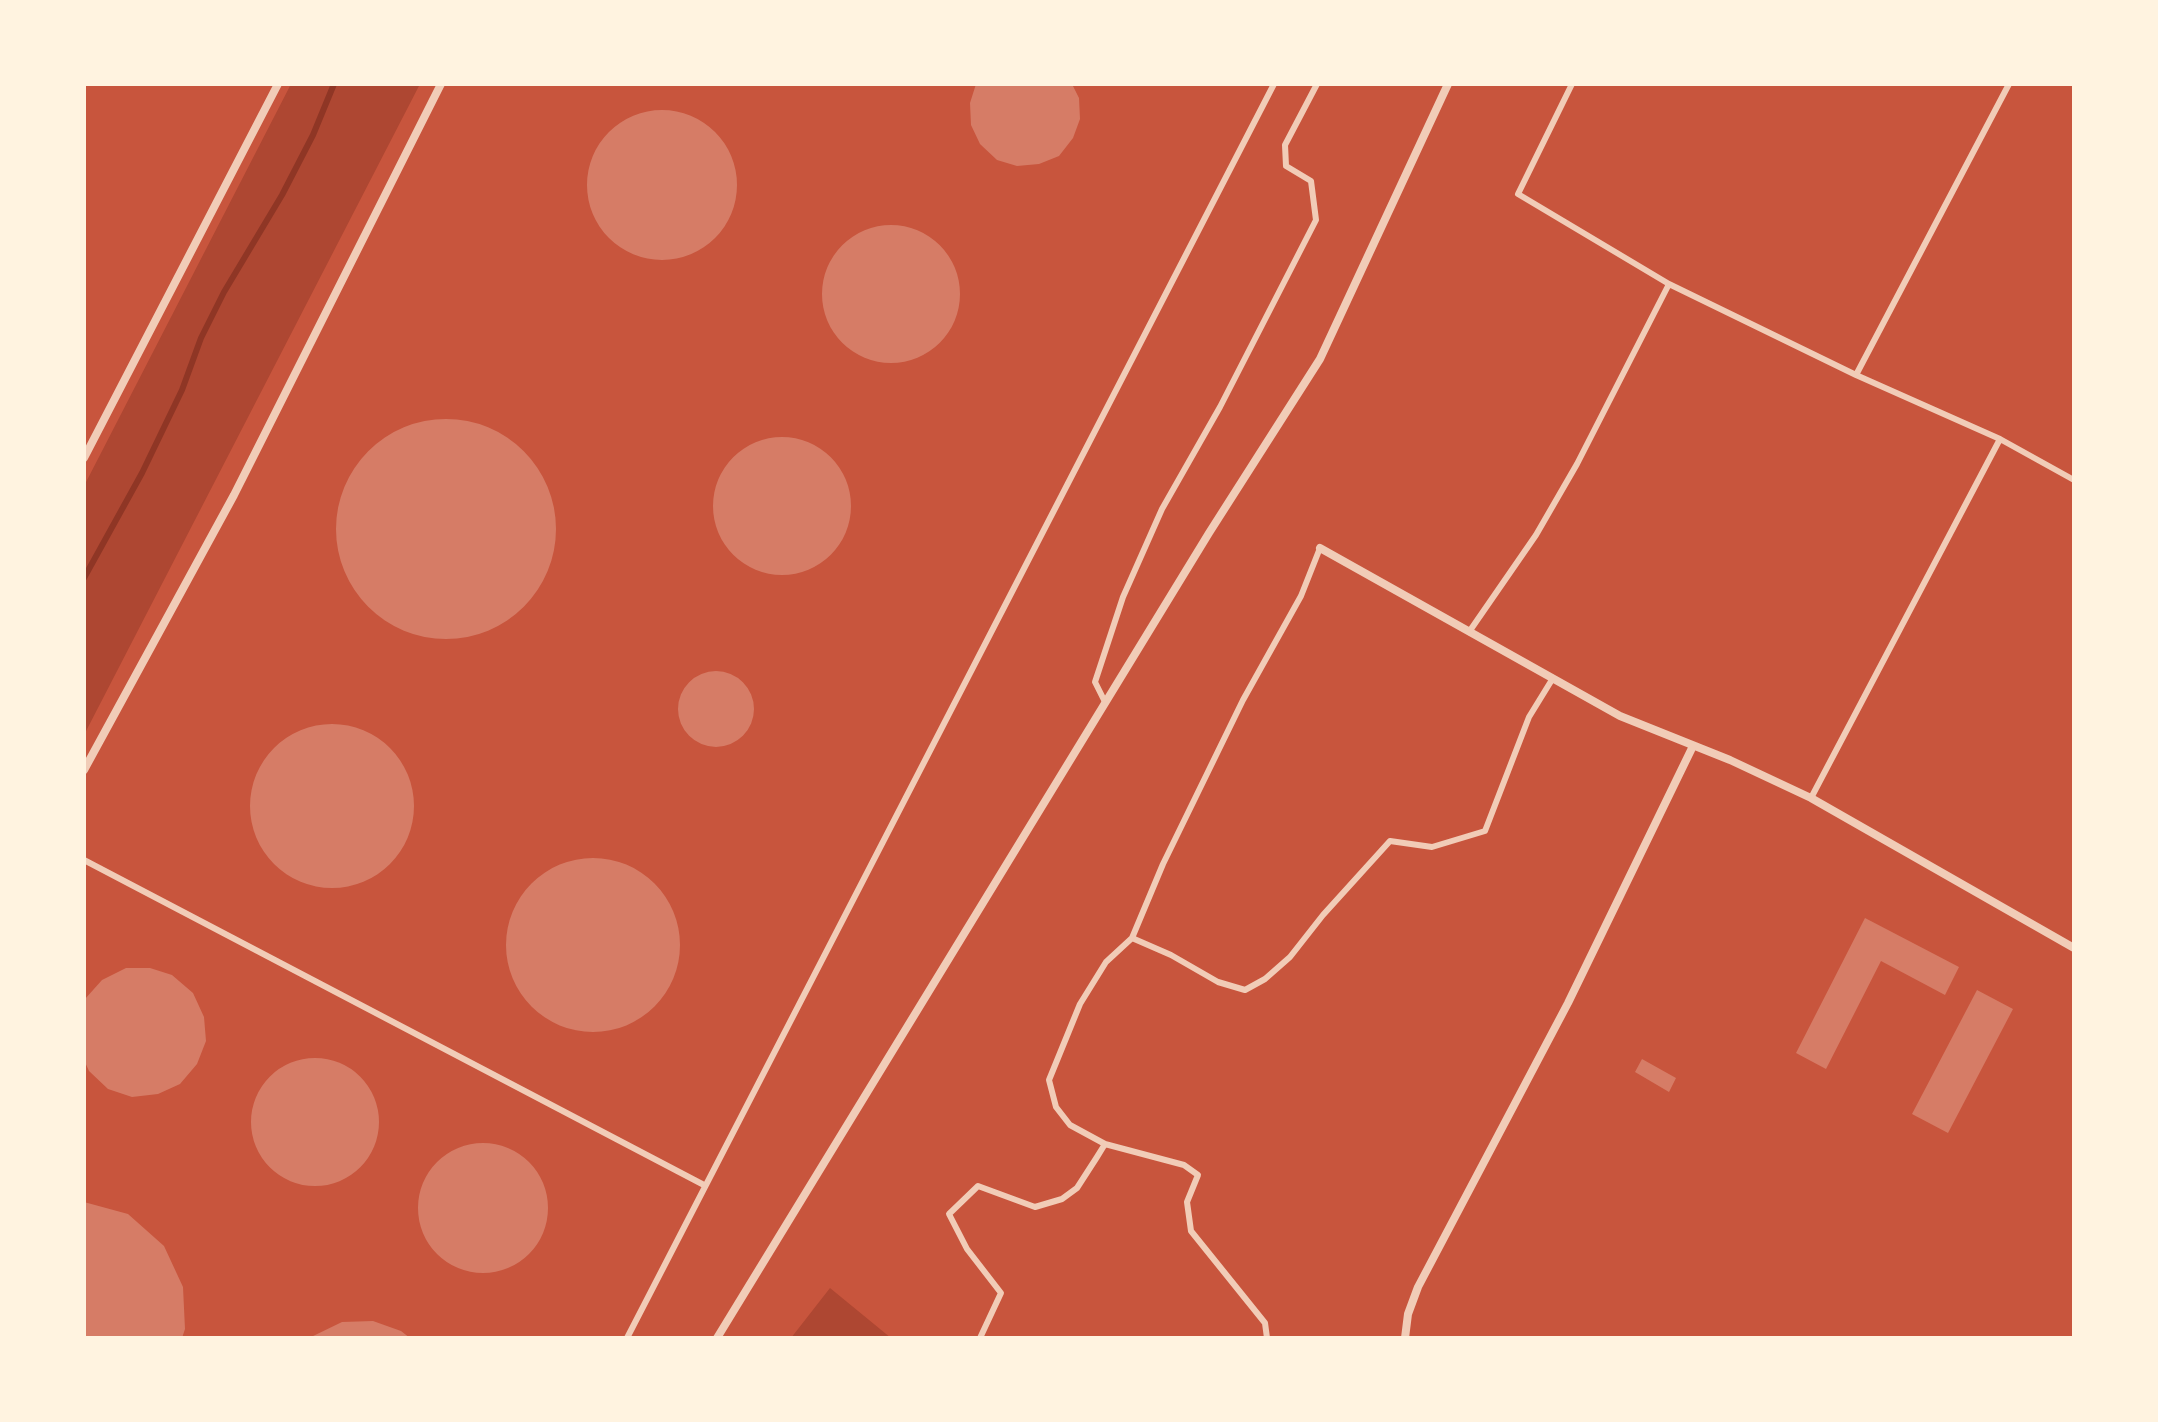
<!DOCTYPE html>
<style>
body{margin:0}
#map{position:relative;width:2158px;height:1422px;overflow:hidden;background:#c8553d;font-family:"Open Sans",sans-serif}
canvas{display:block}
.frame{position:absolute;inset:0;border:86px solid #fff3e0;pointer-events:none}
</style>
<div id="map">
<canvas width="2158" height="1422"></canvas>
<div class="frame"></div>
</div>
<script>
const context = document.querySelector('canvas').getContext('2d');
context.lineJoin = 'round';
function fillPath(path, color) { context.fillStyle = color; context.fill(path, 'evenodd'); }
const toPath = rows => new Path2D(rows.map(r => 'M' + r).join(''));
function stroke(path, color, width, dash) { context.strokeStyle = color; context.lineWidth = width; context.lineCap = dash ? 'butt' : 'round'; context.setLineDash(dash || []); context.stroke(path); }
fillPath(toPath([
 [291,84,420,84,84,735,84,486],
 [830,1288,891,1338,791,1338]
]), '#ae4732');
stroke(toPath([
 [84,578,142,473,182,390,201,338,224,292,282,195,313,135,334,84]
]), '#8f3625', 6);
fillPath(toPath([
 [976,84,1072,84,1079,98,1080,119,1073,138,1059,156,1039,164,1017,166,997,160,980,144,971,125,970,103],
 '587 185a75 75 0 1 1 150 0a75 75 0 1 1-150 0Z',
 '822 294a69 69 0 1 1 138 0a69 69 0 1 1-138 0Z',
 '336 529a110 110 0 1 1 220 0a110 110 0 1 1-220 0Z',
 '713 506a69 69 0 1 1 138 0a69 69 0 1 1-138 0Z',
 '678 709a38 38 0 1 1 76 0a38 38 0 1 1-76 0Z',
 '250 806a82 82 0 1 1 164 0a82 82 0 1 1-164 0Z',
 '506 945a87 87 0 1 1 174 0a87 87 0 1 1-174 0Z',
 [1865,918,1959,967,1945,995,1881,961,1826,1069,1796,1053],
 [126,968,150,968,172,975,193,993,204,1017,206,1041,197,1064,180,1084,158,1094,132,1097,108,1089,89,1071,84,1060,85,999,102,980],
 [1977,990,2013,1009,1948,1133,1912,1114],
 '251 1122a64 64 0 1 1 128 0a64 64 0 1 1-128 0Z',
 [1642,1059,1676,1078,1669,1092,1635,1072],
 '418 1208a65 65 0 1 1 130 0a65 65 0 1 1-130 0Z',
 [84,1202,128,1214,164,1246,183,1287,185,1329,182,1338,84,1338],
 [373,1321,401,1331,410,1338,309,1338,342,1322]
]), '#d67c66');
stroke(toPath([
 [1572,84,1518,194,1669,284],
 [1856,375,2009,84],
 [1469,632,1536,535,1577,464,1669,284,1856,375,2000,439],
 [1105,702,1095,682,1123,597,1162,509,1220,407,1316,220,1311,181,1286,166,1285,145,1317,84],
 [1811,798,2000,439,2074,480],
 [84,860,704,1185],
 [1132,938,1171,955,1218,982,1245,990,1265,979,1290,957,1323,915,1390,841,1432,847,1485,831,1529,717,1553,678],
 [1105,1144,1184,1165,1198,1175,1187,1202,1191,1231,1265,1323,1267,1338],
 [627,1338,1274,84],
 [980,1338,1001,1293,967,1249,949,1214,978,1186,1035,1207,1062,1199,1077,1188,1097,1157,1105,1144,1070,1125,1056,1107,1049,1080,1080,1004,1106,962,1132,938,1163,864,1243,700,1301,596,1320,548]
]), '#f1ccb7', 6);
stroke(toPath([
 [84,458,278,84],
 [1320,548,1620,716,1730,760,1811,798,2074,948],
 [84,770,234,495,441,84],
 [717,1338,1209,533,1320,359,1448,84],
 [1405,1338,1408,1314,1418,1287,1568,1003,1693,746]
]), '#f1ccb7', 8);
</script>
